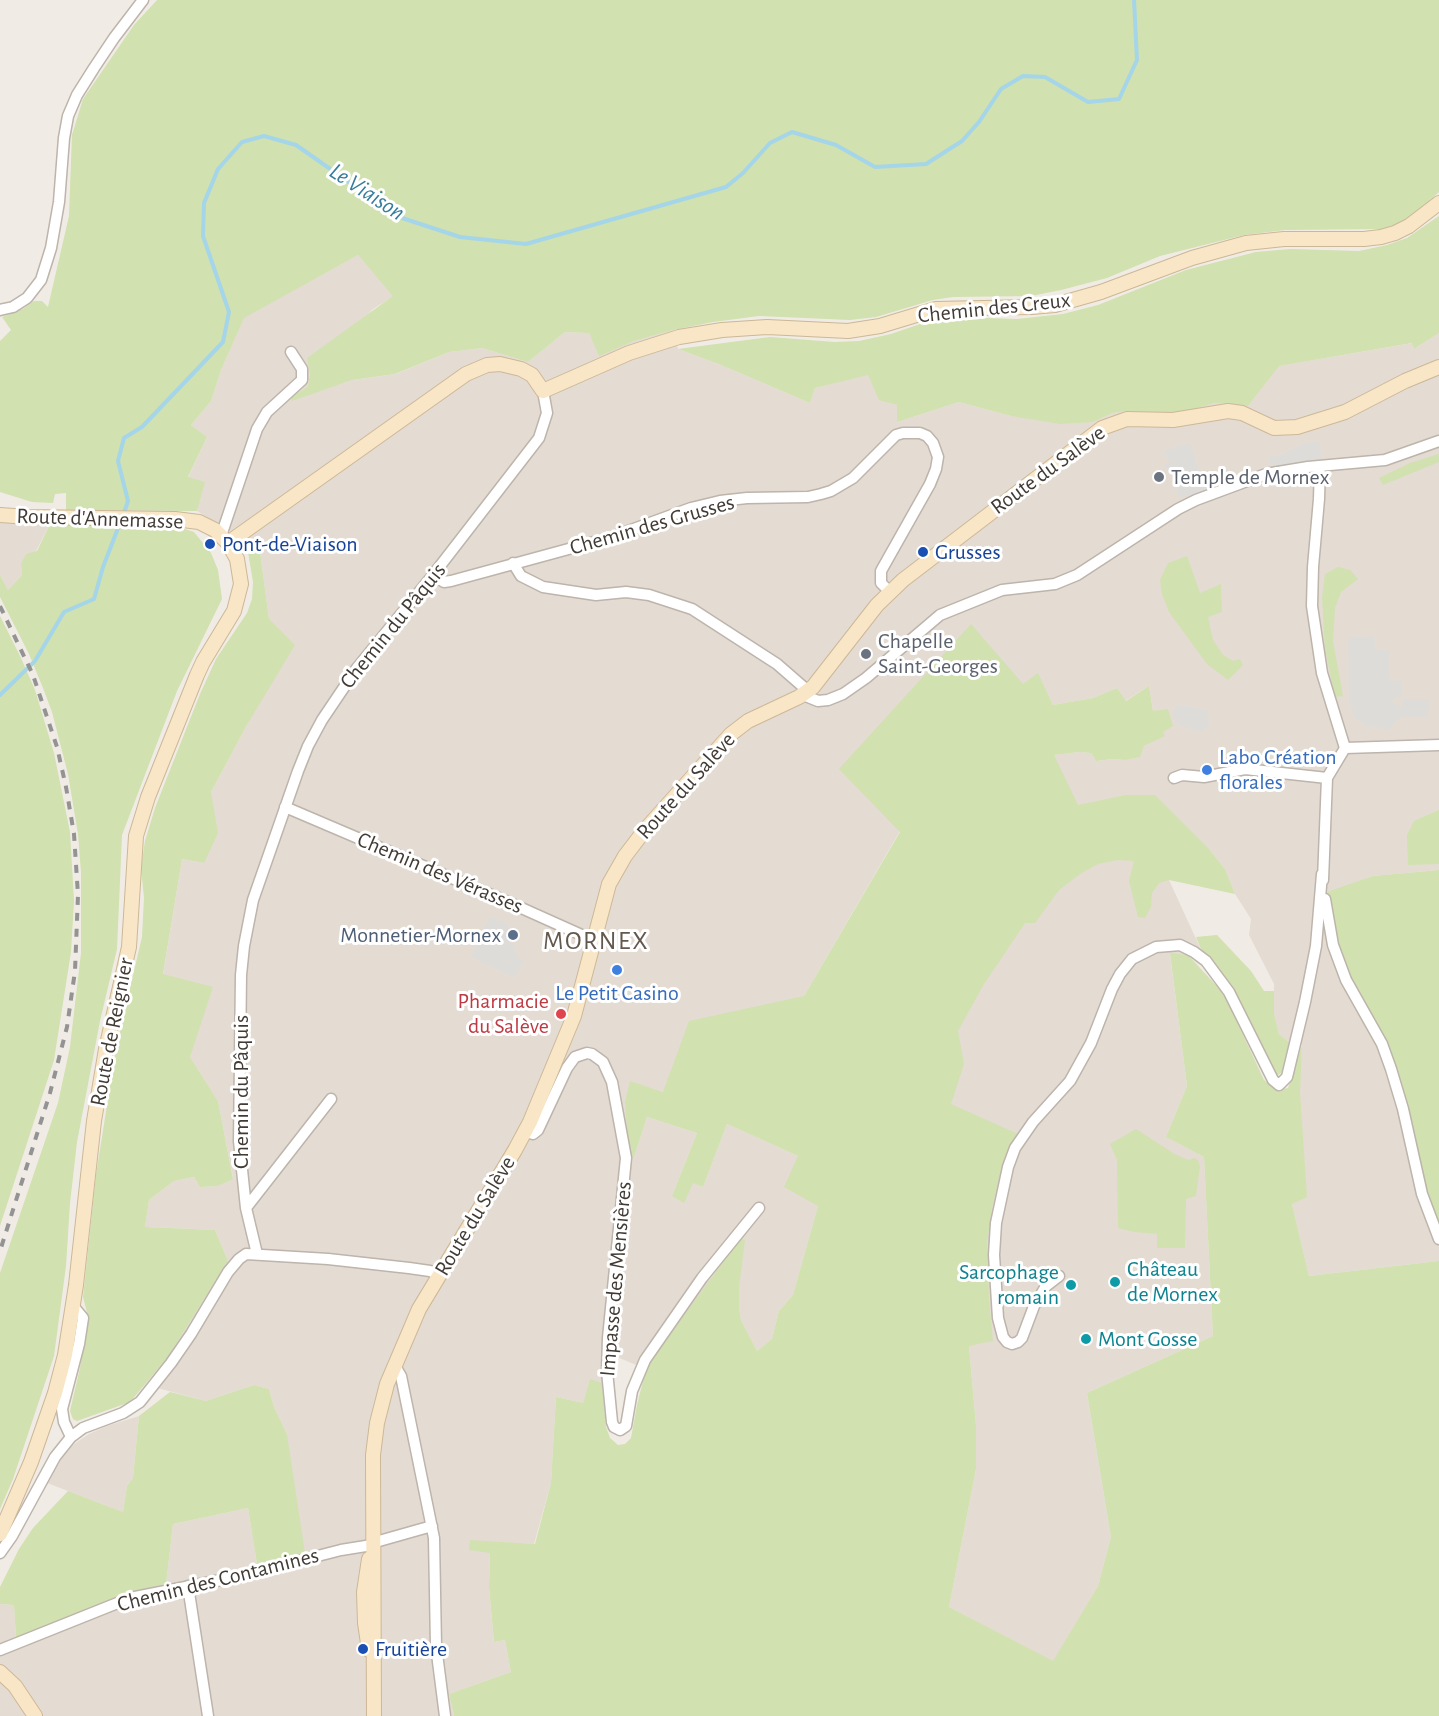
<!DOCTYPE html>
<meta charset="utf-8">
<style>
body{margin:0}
canvas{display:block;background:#f0ebe4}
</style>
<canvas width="1439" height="1716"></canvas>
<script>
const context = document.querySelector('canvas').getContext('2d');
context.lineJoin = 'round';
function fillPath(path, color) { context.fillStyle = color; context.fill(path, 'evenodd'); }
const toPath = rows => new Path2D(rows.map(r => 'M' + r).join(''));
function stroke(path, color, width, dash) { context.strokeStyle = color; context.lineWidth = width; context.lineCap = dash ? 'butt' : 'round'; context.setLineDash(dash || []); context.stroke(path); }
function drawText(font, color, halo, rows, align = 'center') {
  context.font = font + ' "Alegreya Sans",sans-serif'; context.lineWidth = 6; context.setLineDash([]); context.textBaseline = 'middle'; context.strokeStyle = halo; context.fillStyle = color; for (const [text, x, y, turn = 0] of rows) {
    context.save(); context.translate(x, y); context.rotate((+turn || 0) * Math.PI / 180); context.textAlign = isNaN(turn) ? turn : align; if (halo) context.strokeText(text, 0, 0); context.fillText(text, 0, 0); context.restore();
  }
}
fillPath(toPath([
 [358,255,394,296,373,309,310,373,308,386,291,398,292,400,352,380,396,374,449,352,482,348,528,362,565,332,589,333,600,355,634,341,673,330,678,349,721,365,810,403,815,388,868,374,879,399,897,405,897,422,959,402,1011,416,1093,422,1113,413,1127,411,1168,414,1187,411,1215,403,1248,406,1278,366,1413,343,1414,349,1439,333,1439,870,1373,876,1328,893,1439,1229,1439,1261,1309,1276,1292,1204,1302,1045,1289,1042,1279,1034,1274,1013,1274,984,1249,935,1251,919,1235,894,1225,869,1209,849,1164,869,1203,954,1188,955,1170,954,1187,1086,1166,1137,1204,1157,1213,1336,1087,1393,1111,1537,1098,1586,1053,1662,949,1607,976,1469,976,1426,969,1346,913,1140,1053,755,1079,752,1091,753,1096,761,1112,759,1126,760,1139,757,1144,746,1164,736,1153,711,1149,686,1125,701,1117,688,1093,698,1053,705,1038,674,1023,685,900,831,804,996,663,1092,630,1082,634,1157,647,1117,697,1133,672,1196,693,1182,703,1187,727,1124,798,1156,818,1206,793,1295,779,1311,772,1339,757,1351,741,1320,739,1308,739,1287,646,1369,612,1355,611,1386,590,1380,583,1403,556,1397,551,1483,534,1544,470,1541,490,1552,489,1587,494,1642,505,1640,511,1672,449,1694,454,1716,0,1716,0,1604,14,1605,16,1638,125,1593,166,1584,173,1524,248,1508,257,1564,276,1559,287,1434,274,1407,269,1389,254,1385,206,1401,146,1385,168,1357,228,1261,215,1230,145,1227,149,1200,174,1181,194,1177,200,1187,218,1186,233,1178,218,1101,190,1057,163,975,182,859,204,863,211,792,248,723,269,619,260,552,251,544,197,511,204,482,188,478,207,437,191,425,211,401,221,370,244,317],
 [0,521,50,524,36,551,21,564,22,575,8,590,0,575],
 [139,1416,133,1478,127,1486,123,1512,47,1483,59,1461,74,1444,89,1434,107,1426]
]), '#e4dcd3');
fillPath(toPath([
 [157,0,1439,0,1439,192,1418,211,1398,224,1381,229,1285,230,1244,235,1160,256,1107,278,1061,290,1031,296,953,297,933,300,876,317,850,320,759,316,713,322,673,330,634,341,599,356,589,333,565,332,528,362,482,348,449,352,395,374,352,380,292,401,291,398,308,386,310,373,307,358,393,296,358,255,244,318,221,370,211,401,191,425,207,437,188,477,205,482,197,511,66,510,66,493,55,494,53,503,32,502,0,492,0,341,11,330,2,317,23,309,34,301,42,301,48,307,69,216,72,135,83,99,134,25],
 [1439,216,1439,333,1414,349,1412,343,1279,366,1248,406,1215,403,1187,411,1168,414,1127,411,1113,413,1093,422,1060,424,1011,416,959,402,897,422,897,405,879,400,868,375,815,388,810,403,721,365,678,349,770,337,835,342,859,341,891,334,929,321,956,317,1017,319,1063,314,1098,305,1186,270,1256,252,1290,249,1359,251,1387,245,1407,238],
 [1439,454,1439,462,1383,485,1379,478,1410,463],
 [50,524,179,527,194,532,211,553,218,570,222,599,177,691,122,835,117,949,100,1021,77,1142,70,1203,66,1266,54,1356,13,1479,0,1509,0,1273,58,1103,70,1047,81,953,81,872,78,834,68,774,52,712,43,688,29,654,0,597,0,575,8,590,22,575,21,564,26,554,37,551],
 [251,544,260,552,269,619,295,645,248,723,211,792,218,833,204,863,182,859,163,974,213,987,190,1057,218,1101,233,1179,218,1186,200,1187,194,1177,174,1181,149,1200,145,1227,215,1230,228,1261,168,1357,130,1402,77,1421,73,1419,70,1411,80,1368,88,1316,83,1297,96,1175,116,1048,142,937,144,898,141,868,145,841,155,808,200,694,216,659,247,613,252,599,253,582,248,552],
 [1187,556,1200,593,1221,584,1222,612,1208,617,1213,640,1223,655,1233,661,1240,659,1243,665,1228,680,1207,664,1169,612,1162,594,1160,580,1168,563],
 [1338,567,1350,570,1358,579,1341,592,1335,608,1333,641,1343,696,1335,697,1325,649,1322,598,1325,574],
 [0,616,21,658,35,690,54,753,70,832,74,901,71,952,54,1060,0,1226],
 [971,624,1023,684,1038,673,1053,705,1093,698,1117,688,1126,701,1149,686,1153,711,1168,709,1173,726,1163,732,1165,736,1144,746,1140,757,1126,760,1112,759,1096,761,1091,753,1079,752,1054,755,1078,805,1126,795,1155,795,1209,849,1225,869,1235,894,1169,880,1159,883,1152,893,1151,907,1145,918,1138,917,1129,881,1134,861,1118,860,1098,864,1080,874,1059,890,1035,923,1025,923,984,984,958,1031,964,1064,951,1104,1018,1134,1000,1175,992,1208,987,1243,989,1299,993,1341,969,1346,976,1426,976,1469,949,1607,1053,1661,1098,1586,1111,1537,1087,1393,1213,1336,1204,1157,1166,1137,1187,1086,1170,953,1188,955,1224,994,1264,1080,1277,1090,1288,1088,1302,1045,1300,1092,1307,1197,1292,1204,1309,1276,1439,1261,1439,1716,454,1716,449,1694,511,1672,505,1640,494,1642,489,1587,490,1553,469,1550,470,1540,535,1544,551,1483,556,1397,583,1403,590,1379,602,1383,606,1427,610,1438,618,1445,625,1444,631,1438,637,1405,646,1369,657,1352,740,1239,745,1240,739,1287,739,1308,741,1320,757,1351,772,1339,779,1311,793,1295,818,1206,784,1187,798,1156,727,1124,703,1187,693,1183,684,1203,672,1196,697,1133,647,1117,634,1157,629,1155,625,1102,630,1081,663,1092,689,1021,804,996,900,832,839,769],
 [1439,810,1439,864,1408,865,1407,835,1414,821],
 [1439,870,1439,1229,1431,1209,1397,1073,1348,974,1338,944,1327,892,1373,876],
 [1217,935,1251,971,1264,991,1274,991,1274,1013,1279,1034,1289,1042,1282,1072,1277,1076,1234,990,1203,954,1196,937],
 [1136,1129,1176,1155,1189,1160,1194,1158,1198,1160,1200,1166,1196,1196,1186,1199,1185,1248,1157,1248,1157,1234,1134,1232,1118,1228,1117,1160,1110,1144],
 [254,1385,269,1389,274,1407,287,1434,305,1553,257,1564,248,1508,173,1524,166,1584,125,1593,16,1638,14,1605,0,1604,0,1587,19,1549,33,1528,68,1491,123,1512,127,1486,133,1478,139,1416,170,1392,206,1401]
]), '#d1e1b0');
fillPath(toPath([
 [1319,441,1323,466,1273,473,1268,457,1283,454,1302,444],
 [1190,443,1203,482,1232,472,1229,484,1188,499,1187,495,1179,498,1172,475,1164,465,1169,462,1163,451],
 [1374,636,1375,650,1389,650,1389,681,1402,680,1402,697,1393,698,1393,702,1402,708,1402,699,1429,699,1428,717,1400,717,1388,731,1379,727,1367,727,1355,718,1349,701,1348,637],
 [1176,706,1186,706,1208,710,1209,725,1201,732,1180,726,1173,719,1173,712],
 [490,916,510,925,507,930,518,957,524,960,515,978,471,957]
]), '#dedcd9');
stroke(toPath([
 [123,516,128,501,118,461,124,438,142,427,223,342,229,312,203,236,204,203,218,169,242,142,264,136,296,145,399,217,460,237,526,244,726,187,743,173,770,143,792,132,836,145,875,167,926,164,962,141,979,122,1001,89,1023,76,1045,77,1088,102,1119,99,1137,60,1134,0],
 [0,695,35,661,64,612,94,599,103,567,120,523]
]), '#a5d5e8', 4);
const street = toPath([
 [0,310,13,307,27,298,41,280,51,248,59,202,64,138,68,116,77,95,94,68,114,38,143,0],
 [1320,466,1319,499,1313,567,1312,606,1322,673,1345,748],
 [221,536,257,429,267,412,302,380,302,369,291,352],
 [513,563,521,576,543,587,596,595,626,592,649,595,692,609,777,664,808,691],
 [433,575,444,582,451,581,609,538,691,508,720,501,747,498,808,497,821,494,831,491,853,478,896,435,903,433,920,433,927,436,933,443,938,457,936,469,930,484,881,571,881,583,890,592],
 [803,695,818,701,828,700,843,694,866,678,940,615,1002,590,1055,584,1077,575,1178,509,1196,500,1266,474,1308,467,1385,460,1439,441],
 [1345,748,1439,745],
 [1174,778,1182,775,1204,777,1245,769,1327,778],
 [285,807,508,902,595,941],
 [1323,880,1327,778,1345,748],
 [1325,899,1333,945,1346,980,1382,1044,1391,1069,1403,1109,1422,1194,1439,1239],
 [525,1132,533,1134,538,1130,567,1068,575,1057,587,1053,592,1054,603,1062,612,1082,626,1158,608,1338,607,1371,612,1422,614,1427,620,1430,626,1426,632,1391,645,1360,702,1278,759,1208],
 [246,1208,331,1099],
 [257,1254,246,1208,239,1141,241,975,244,946,253,900,298,771,308,746,322,720,357,668,433,575,539,438,547,413,543,391],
 [1059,1276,1046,1286,1034,1306,1022,1338,1018,1342,1012,1344,1007,1342,1003,1337,998,1318,994,1255,996,1223,1008,1167,1015,1148,1033,1122,1070,1081,1091,1043,1112,989,1120,974,1132,959,1156,947,1180,945,1194,952,1206,961,1229,992,1273,1080,1279,1085,1287,1077,1305,1002,1316,946,1322,874],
 [73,1306,83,1318,79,1344,62,1409,64,1422,71,1437,83,1428,123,1413,140,1402,171,1363,191,1334,228,1272,239,1259,246,1254,328,1259,409,1268,430,1271,439,1275],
 [395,1366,401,1376,434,1538,436,1646,445,1716],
 [372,1543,432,1526],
 [0,1553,12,1536,55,1457,71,1437],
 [188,1586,208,1716],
 [0,1650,130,1598,236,1577,341,1550,372,1545]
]);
const secondary = toPath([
 [0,515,28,517,175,519,199,522,215,530,228,543,237,559,241,584,234,611,203,662,197,675,148,797,136,836,129,947,106,1049,94,1121,76,1285,65,1355,55,1393,31,1462,0,1534],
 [228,543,466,374,487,365,500,364,521,369,532,375,543,391,629,353,679,337,722,330,767,327,848,331,880,326,936,309,1032,307,1055,305,1101,292,1192,258,1246,243,1284,239,1364,239,1381,237,1395,233,1409,226,1439,203],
 [369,1650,365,1623,364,1592,369,1559],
 [0,1672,15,1686,35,1716],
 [374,1716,373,1455,377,1423,387,1384,419,1309,515,1150,530,1122,574,1016,609,884,625,856,644,831,731,734,748,721,799,697,813,687,877,605,903,580,1102,428,1127,419,1173,420,1228,411,1242,413,1274,428,1297,427,1345,412,1405,381,1439,367]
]);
stroke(street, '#bdb4ab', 13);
stroke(secondary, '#ccb898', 16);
stroke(street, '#fff', 10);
stroke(secondary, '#f9e6c6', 14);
stroke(toPath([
 [0,606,33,675,57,747,66,787,74,834,78,895,75,971,67,1027,50,1093,0,1251]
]), '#939393', 4, [8, 8]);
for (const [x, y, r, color] of [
 [1159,477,6,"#6b7280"],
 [210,544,6,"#1a4fb4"],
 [923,552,6,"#1a4fb4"],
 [866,654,6,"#6b7280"],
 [1207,770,6,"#3f7fe0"],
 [513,935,6,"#5c6f8a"],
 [617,970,6,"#3f7fe0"],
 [561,1014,6,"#e0444e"],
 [1115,1282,6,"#0f9aa8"],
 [1071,1285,6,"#0f9aa8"],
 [1086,1339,6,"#0f9aa8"],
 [363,1649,6,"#1a4fb4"]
]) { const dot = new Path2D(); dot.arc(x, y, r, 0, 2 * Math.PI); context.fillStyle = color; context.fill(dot); stroke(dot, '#fff', 2); }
drawText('22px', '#423b35', '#fff', [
 ["Chemin des Creux",994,308,-6],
 ["Route du Salève",1048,470,-36],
 ["Route d'Annemasse",100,519,2],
 ["Chemin des Grusses",652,525,-16],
 ["Chemin du Pâquis",393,626,-51],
 ["Route du Salève",686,786,-48],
 ["Chemin des Vérasses",440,873,23],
 ["Route de Reignier",112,1032,-79],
 ["Chemin du Pâquis",241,1092,-90],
 ["Route du Salève",475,1216,-59],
 ["Impasse des Mensières",616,1279,-85],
 ["Chemin des Contamines",218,1580,-14]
]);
drawText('22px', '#5b616d', '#fff', [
 ["Temple de Mornex",1171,477],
 ["Chapelle",878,641],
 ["Saint-Georges",878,666]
], 'left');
drawText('22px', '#164399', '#fff', [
 ["Pont-de-Viaison",222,544],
 ["Grusses",935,552],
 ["Fruitière",375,1649]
], 'left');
drawText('22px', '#366cbe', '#fff', [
 ["Labo Création",1219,757],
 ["florales",1219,782],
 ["Le Petit Casino",617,993,"center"]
], 'left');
drawText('22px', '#4e5e75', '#fff', [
 ["Monnetier-Mornex",501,935]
], 'right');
drawText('22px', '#be3a42', '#fff', [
 ["Pharmacie",549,1001],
 ["du Salève",549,1026]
], 'right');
drawText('22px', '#0d838f', '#fff', [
 ["Château",1127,1269],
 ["de Mornex",1127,1294],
 ["Sarcophage",1059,1272,"right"],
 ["romain",1059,1297,"right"],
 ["Mont Gosse",1098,1339]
], 'left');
drawText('italic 24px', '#377d9b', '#fff', [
 ["Le Viaison",367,192,33]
]);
context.letterSpacing = '1.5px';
drawText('26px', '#63584d', '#fff', [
 ["MORNEX",596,941]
]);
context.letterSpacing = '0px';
</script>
